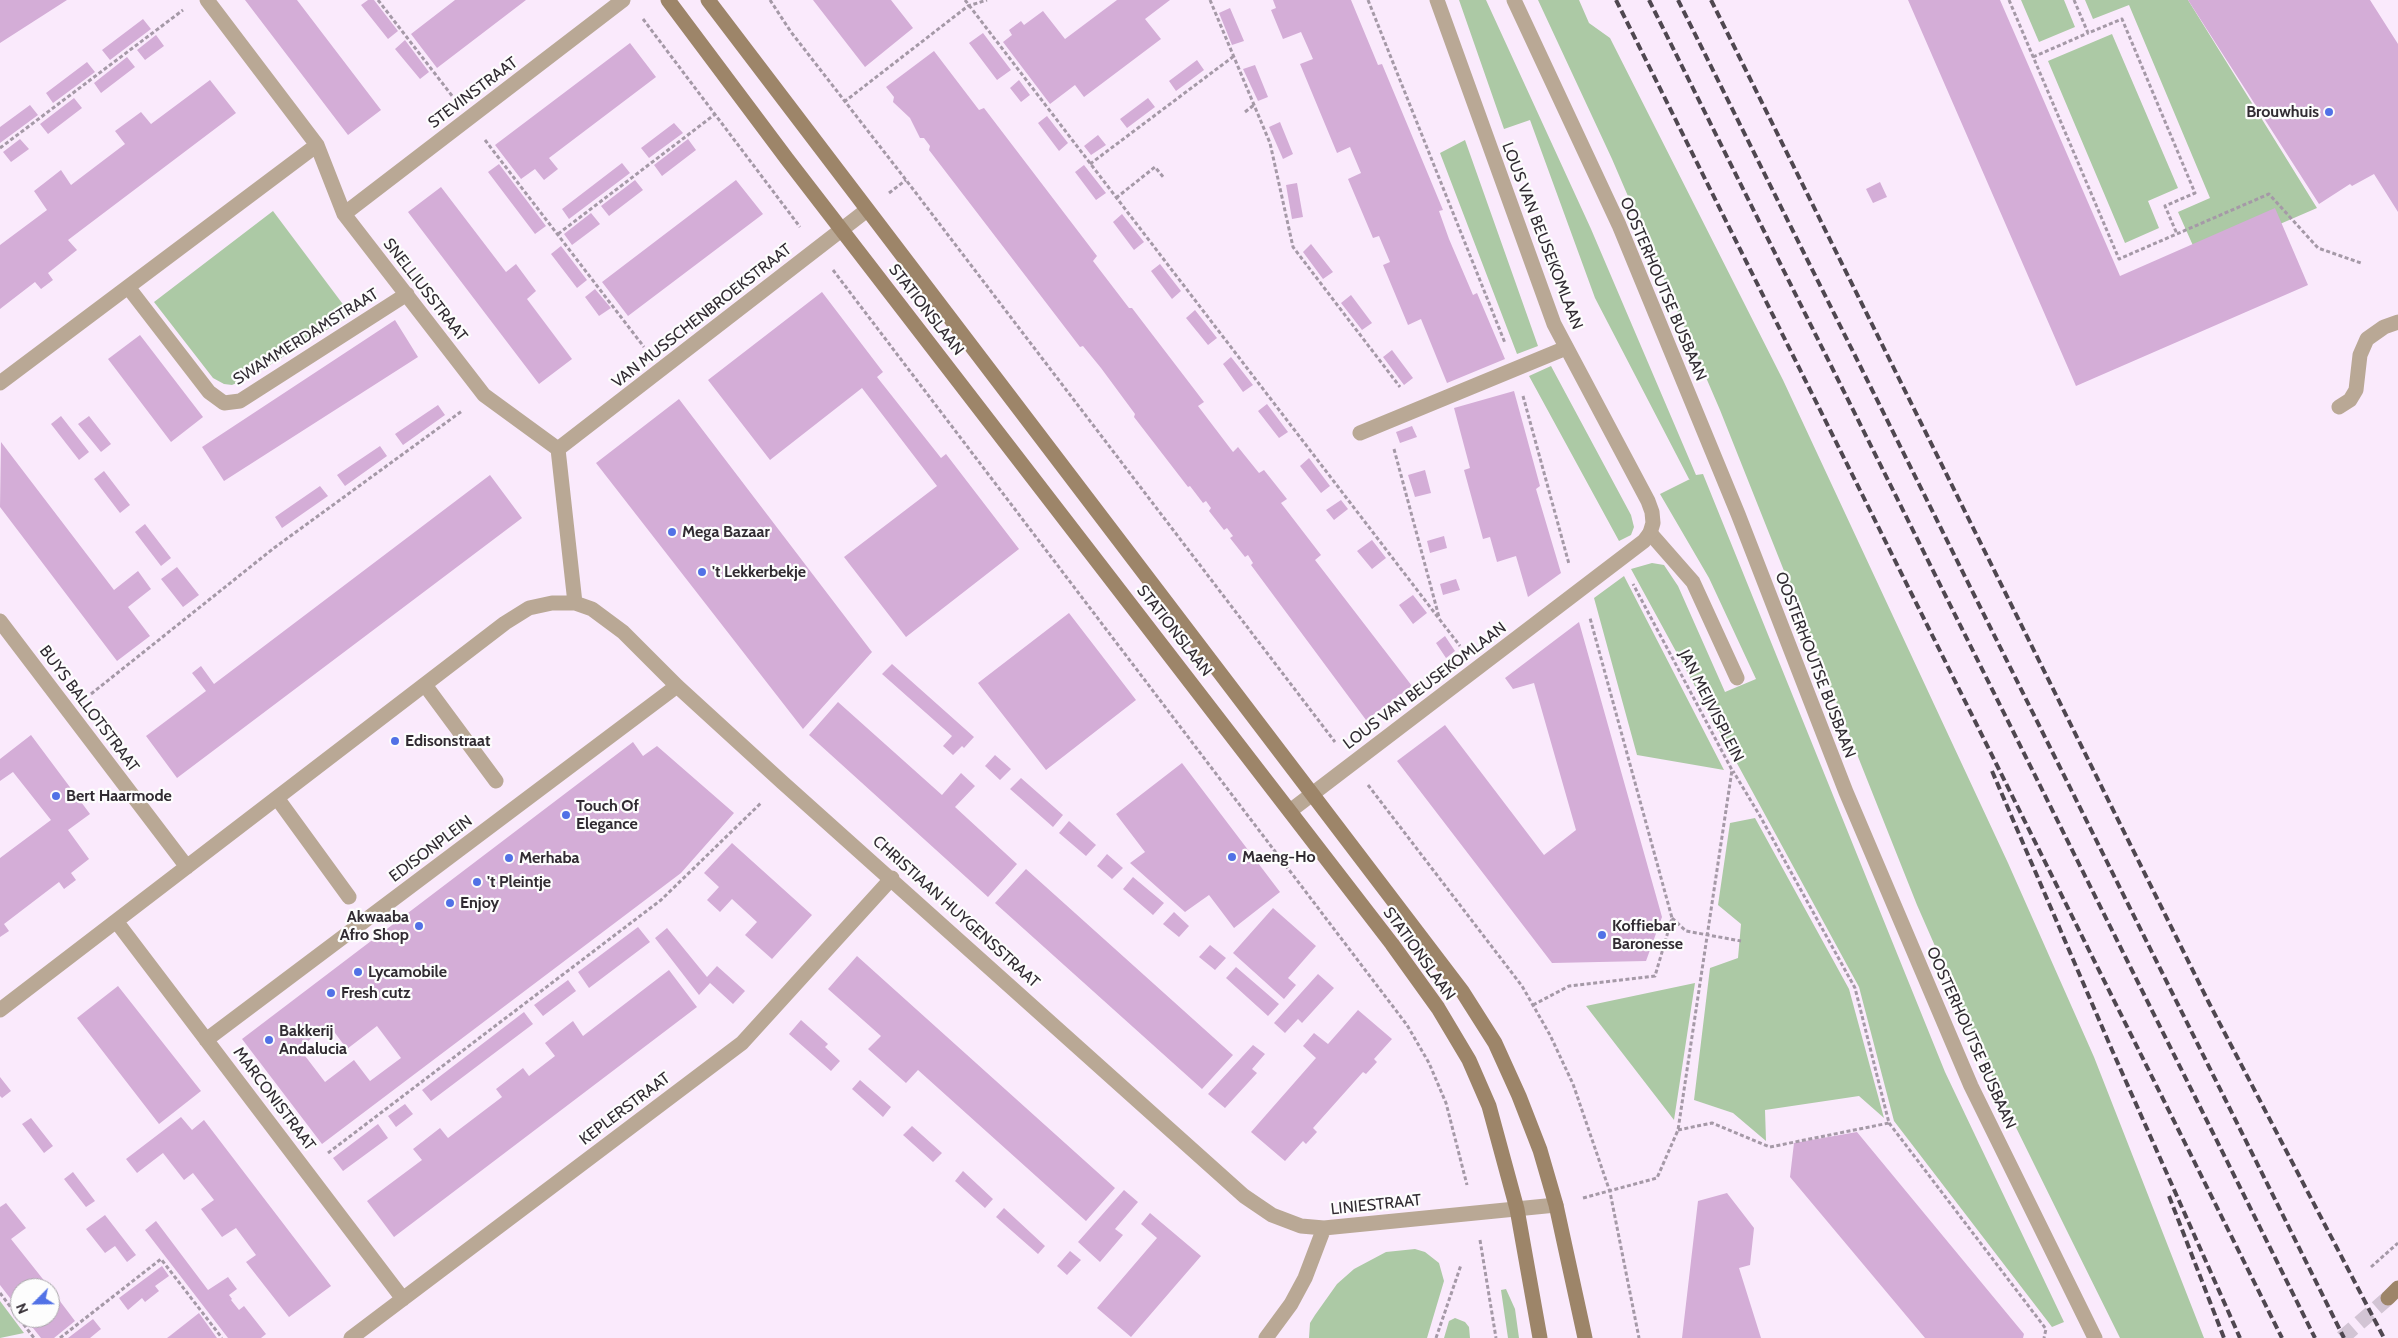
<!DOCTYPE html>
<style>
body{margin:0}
#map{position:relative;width:2398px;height:1338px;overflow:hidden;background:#faeafc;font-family:Cabin,sans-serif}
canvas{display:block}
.north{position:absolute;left:10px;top:1278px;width:50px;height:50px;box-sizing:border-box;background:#fdfdfd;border:1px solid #aba9ac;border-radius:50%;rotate:247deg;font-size:14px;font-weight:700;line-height:20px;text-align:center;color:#312b32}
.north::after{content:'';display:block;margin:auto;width:18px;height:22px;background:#5171e6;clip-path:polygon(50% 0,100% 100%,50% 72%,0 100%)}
</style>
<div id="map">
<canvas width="2398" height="1338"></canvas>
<div class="north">N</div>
</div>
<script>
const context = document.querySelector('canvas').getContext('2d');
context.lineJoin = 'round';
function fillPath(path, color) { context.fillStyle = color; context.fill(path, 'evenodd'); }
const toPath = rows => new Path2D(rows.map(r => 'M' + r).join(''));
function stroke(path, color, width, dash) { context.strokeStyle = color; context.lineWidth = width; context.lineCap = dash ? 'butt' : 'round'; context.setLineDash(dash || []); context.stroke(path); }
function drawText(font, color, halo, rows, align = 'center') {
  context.font = font + ' Cabin,sans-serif'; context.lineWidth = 4.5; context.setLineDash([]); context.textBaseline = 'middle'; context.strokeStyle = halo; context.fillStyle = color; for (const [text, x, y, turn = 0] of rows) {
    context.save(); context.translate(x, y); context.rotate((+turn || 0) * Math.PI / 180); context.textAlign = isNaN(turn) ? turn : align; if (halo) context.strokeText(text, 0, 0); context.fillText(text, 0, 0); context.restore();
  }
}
fillPath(toPath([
 [1459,0,1486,0,1591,229,1696,475,1703,474,1945,1072,2064,1322,2052,1327,1894,1121,1859,987,1631,569,1652,563,1664,565,1678,586,1725,692,1756,679,1709,578,1660,494,1690,479,1689,479,1595,298,1530,120,1504,129],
 [1538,0,1579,0,1589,23,1610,38,1783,380,2008,863,2094,1057,2204,1338,2120,1338,2065,1227,2002,1099,1917,905,1720,410,1612,159],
 [2021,0,2064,0,2075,27,2039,42],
 [2085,0,2188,0,2317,208,2199,259,2178,212,2210,198,2129,5,2093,19],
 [2112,34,2178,188,2148,201,2159,228,2125,243,2048,61],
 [1465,140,1538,346,1517,354,1440,153],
 [273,211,351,315,250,377,232,385,224,384,213,378,154,302],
 [1551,366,1631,515,1634,527,1631,535,1619,541,1529,376],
 [1624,576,1724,770,1637,755,1594,598],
 [1755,818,1849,989,1884,1118,1859,1096,1765,1110,1766,1141,1733,1113,1694,1100,1710,968,1738,958,1741,924,1718,905,1730,823],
 [1695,983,1674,1120,1586,1006],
 [1415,1249,1425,1252,1439,1263,1444,1281,1427,1338,1309,1338,1310,1323,1315,1315,1337,1284,1354,1269,1386,1252],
 [1506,1289,1515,1309,1519,1338,1508,1338,1501,1290],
 [0,1301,24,1333,0,1338],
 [1455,1318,1465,1322,1469,1327,1470,1338,1444,1338,1449,1321]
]), '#acc9a5');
fillPath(toPath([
 [0,0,67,0,0,43],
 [245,0,297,0,381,110,348,135],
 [368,0,374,0,398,31,388,39,361,5],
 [455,0,526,0,437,68,411,34],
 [813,0,891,0,913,28,865,67],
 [1117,0,1170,0,1145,19,1161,39,1084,97,1075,85,1050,104,1003,42,1012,35,1009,30,1021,21,1024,25,1043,11,1065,39],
 [1273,0,1351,0,1378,65,1382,64,1443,210,1439,211,1449,239,1473,295,1477,293,1505,359,1447,383,1421,319,1408,325,1383,265,1390,262,1379,236,1373,238,1348,179,1361,173,1350,147,1337,153,1300,64,1313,59,1301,32,1283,39,1271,10,1276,8],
 [1908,0,2000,0,2120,276,2275,208,2308,285,2076,386],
 [2188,0,2370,0,2398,44,2398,212,2374,174,2352,186,2350,184,2319,204],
 [1230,8,1244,41,1232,45,1219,13],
 [143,19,151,29,110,60,102,50],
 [983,33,1011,70,997,80,969,43],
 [156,35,164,46,145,60,137,50],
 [405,40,429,72,420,79,395,49],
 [630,43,656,77,549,158,558,169,544,180,535,169,521,179,495,145],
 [934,51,979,110,984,108,1097,256,1093,261,1129,308,1132,308,1204,402,1198,406,1233,452,1238,447,1259,473,1264,470,1287,499,1281,503,1321,555,1315,560,1412,686,1366,720,1251,565,1253,563,1248,555,1245,557,1230,538,1233,536,1227,528,1224,530,1209,511,1211,508,1206,501,1203,503,1190,486,1188,487,1134,417,1135,414,1101,368,1083,346,1080,347,929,150,930,146,924,138,920,138,910,118,893,102,894,97,886,87],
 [127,57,135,67,101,93,94,83],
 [1197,60,1204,70,1176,91,1169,81],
 [87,62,95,72,53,103,46,93],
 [1255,65,1268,97,1258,101,1243,69],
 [210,80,236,113,68,240,77,250,48,273,53,280,41,289,35,282,0,309,0,245,47,210,34,191,61,170,71,185,125,144,115,131,141,112,151,124],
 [1019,80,1030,95,1021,102,1010,88],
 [74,98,82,108,48,134,40,124],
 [1148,98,1155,107,1127,128,1120,119],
 [30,105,38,115,0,143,0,127],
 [1047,116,1068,143,1059,151,1038,123],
 [1280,122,1293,154,1283,159,1269,127],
 [674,123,683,133,649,158,641,148],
 [1098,135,1106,145,1091,155,1084,146],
 [20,139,29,149,11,162,3,152],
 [688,139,696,150,662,176,654,165],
 [622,163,630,173,569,219,562,209],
 [499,164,546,226,535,234,488,172],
 [1084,165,1106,193,1096,200,1075,172],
 [635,180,643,190,609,216,601,206],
 [736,180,763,214,628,316,602,282],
 [1880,182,1887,197,1873,203,1866,189],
 [1297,183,1303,217,1292,219,1286,185],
 [441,187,506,272,516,264,536,291,527,299,572,359,539,384,408,212],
 [591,213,600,224,572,245,564,234],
 [1122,214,1144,242,1134,250,1113,222],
 [1311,244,1333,272,1323,279,1303,252],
 [561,246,587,280,577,288,551,254],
 [1160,264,1181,291,1172,299,1151,271],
 [595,289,611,308,599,316,585,297],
 [822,292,883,372,877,377,941,458,946,454,1019,549,906,637,844,557,937,486,862,388,770,460,708,380],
 [1351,295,1372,323,1362,330,1341,303],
 [1195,310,1217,338,1208,345,1186,318],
 [395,320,418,357,224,481,202,447],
 [140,335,203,417,171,442,108,359],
 [1392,350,1413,378,1404,385,1383,357],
 [1231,357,1253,385,1243,392,1223,364],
 [1514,391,1540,486,1536,489,1561,573,1528,597,1516,556,1497,562,1490,537,1483,539,1464,470,1470,468,1454,408],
 [679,399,872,652,803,729,596,463],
 [1267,404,1288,432,1279,438,1258,411],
 [438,405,445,415,403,445,395,434],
 [61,416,89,452,79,460,51,424],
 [89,416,111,444,101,452,78,424],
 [1412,426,1417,437,1400,443,1396,432],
 [1,442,114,590,138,571,151,589,128,607,150,636,117,661,0,507],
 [380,446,387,456,345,486,337,475],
 [1309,458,1330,486,1321,493,1300,466],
 [1425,470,1431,493,1415,497,1408,475],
 [104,471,130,505,120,513,94,479],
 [490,475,522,518,177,778,146,736,206,691,192,673,201,666,214,684],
 [320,486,328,496,282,528,275,517],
 [1341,500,1348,509,1334,520,1326,510],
 [145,524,171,558,161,566,135,532],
 [1444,536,1447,548,1430,553,1427,541],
 [1372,540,1386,558,1372,569,1357,551],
 [177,567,199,595,183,607,161,579],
 [1456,579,1460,590,1443,595,1440,584],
 [1413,595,1427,613,1413,624,1399,605],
 [1069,613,1136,700,1046,770,978,683],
 [1579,622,1662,917,1646,961,1552,963,1397,761,1445,725,1544,855,1576,830,1534,683,1513,689,1505,678],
 [1445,636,1455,651,1446,658,1436,643],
 [892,664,974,737,964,748,962,746,953,755,943,746,952,736,882,674],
 [838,702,942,795,961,773,975,786,955,807,1017,864,988,897,809,735],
 [31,735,90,814,68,830,89,859,71,873,76,880,64,889,59,882,4,924,9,931,0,937,0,858,51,820,13,772,0,781,0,759],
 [633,742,643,756,657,746,734,813,681,873,322,1144,242,1039],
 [329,1025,347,1049,377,1026,401,1058,370,1081,354,1060,325,1082,299,1048],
 [995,755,1011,769,1000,780,985,766],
 [1182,763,1280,892,1234,928,1209,895,1185,912,1130,863,1145,852,1116,814],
 [1021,778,1063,815,1053,827,1010,789],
 [1069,821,1096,845,1086,856,1059,833],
 [732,843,812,915,772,959,745,935,757,922,732,899,720,912,707,900,719,887,704,873],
 [1107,854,1123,868,1112,879,1097,866],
 [1026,869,1233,1055,1202,1089,995,903],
 [1133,877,1164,903,1153,915,1123,889],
 [1273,908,1316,946,1288,978,1296,985,1284,999,1233,953],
 [1174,912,1189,926,1179,937,1163,924],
 [638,927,650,942,589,988,578,972],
 [667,928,707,977,717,966,745,991,733,1004,710,983,699,995,655,938],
 [1210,945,1226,958,1215,970,1199,957],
 [857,956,1115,1188,1086,1221,918,1070,906,1083,868,1049,881,1036,828,989],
 [1236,967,1279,1004,1268,1016,1226,978],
 [669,970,697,1007,394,1237,367,1201,422,1160,413,1149,440,1128,448,1138,502,1097,496,1089,523,1068,529,1076,555,1056,545,1043,573,1021,583,1036],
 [1318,974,1334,988,1302,1023,1298,1019,1285,1033,1274,1023],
 [568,980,576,991,543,1016,534,1005],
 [118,986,201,1091,159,1124,77,1018],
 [1358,1010,1392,1039,1374,1059,1377,1062,1366,1074,1363,1072,1313,1128,1317,1132,1306,1144,1303,1141,1285,1161,1251,1132,1316,1058,1303,1046,1314,1033,1328,1044],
 [524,1012,533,1024,431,1101,422,1090],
 [801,1020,828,1044,825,1047,840,1061,831,1071,789,1034],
 [1253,1045,1265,1054,1252,1069,1257,1073,1225,1108,1208,1094],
 [0,1077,11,1091,2,1098,0,1096],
 [860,1080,891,1107,883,1117,852,1089],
 [405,1104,413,1114,396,1127,388,1116],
 [181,1117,192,1130,204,1120,331,1286,289,1317,246,1262,256,1255,236,1228,222,1237,201,1209,214,1200,193,1173,184,1180,163,1153,137,1173,126,1159],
 [31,1118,53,1146,44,1153,22,1124],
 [378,1124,388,1138,343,1171,333,1158],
 [912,1126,942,1153,933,1162,903,1135],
 [1857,1132,2024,1334,2023,1338,1925,1338,1790,1177,1794,1143],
 [963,1171,993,1199,985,1208,955,1181],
 [73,1172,95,1201,86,1207,64,1179],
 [1124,1190,1138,1202,1115,1229,1123,1235,1100,1262,1078,1242],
 [1727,1193,1754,1228,1750,1265,1739,1268,1761,1338,1682,1338,1698,1201],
 [6,1203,26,1228,11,1239,50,1288,20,1288,20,1311,0,1285,0,1207],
 [1004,1208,1045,1246,1038,1254,996,1217],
 [1150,1213,1201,1256,1131,1337,1097,1308,1157,1238,1141,1224],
 [105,1215,136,1255,127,1262,115,1246,105,1253,86,1229],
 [156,1221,208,1290,228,1277,237,1289,229,1295,232,1299,231,1300,239,1310,244,1306,266,1334,261,1338,228,1338,145,1230],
 [1070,1251,1081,1260,1067,1275,1057,1266],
 [162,1266,169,1276,155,1286,159,1291,145,1302,142,1298,128,1310,119,1298],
 [50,1288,75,1321,54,1338,41,1338,25,1318,50,1318],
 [199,1313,217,1338,167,1338,171,1335],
 [93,1319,101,1329,90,1338,68,1338]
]), '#d4add7');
stroke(toPath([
 [2342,1338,2388,1298]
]), '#d2c4d4', 15, [15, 8]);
stroke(toPath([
 [378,0,453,97],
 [770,0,791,32,906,180,1335,742],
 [965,0,1460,646],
 [1210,0,1270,143,1293,247,1400,387],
 [1368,0,1505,343],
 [2009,0,2119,259,2269,194,2318,248,2361,263],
 [2074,0,2088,33,2122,19,2195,193,2165,206,2177,234],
 [643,19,800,227],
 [2033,57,2088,33],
 [844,102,968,6,987,0],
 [1245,112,1254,105],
 [485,140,644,347],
 [0,148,183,10],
 [1090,164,1234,56],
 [889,193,906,180],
 [1116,198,1155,167,1164,178],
 [558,234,714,115],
 [833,270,1407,1025,1429,1063,1446,1103,1467,1185],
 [1523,396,1569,564],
 [1394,449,1439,617],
 [91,694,274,548,462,411],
 [1368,785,1522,986,1550,1035,1573,1084,1610,1192,1639,1338],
 [1672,918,1686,931,1741,941],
 [1533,1005,1569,986,1655,976,1672,918,1590,618],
 [1889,1123,2046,1329,2044,1338],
 [1678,1130,1712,1123,1770,1147,1889,1123,1855,988,1760,816,1733,771],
 [328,1153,661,900,762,802],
 [1583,1198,1657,1178,1678,1130,1732,770,1633,584],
 [1480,1240,1496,1338],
 [2371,1267,2398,1243],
 [0,1293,34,1338],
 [60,1338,161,1259,222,1338],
 [1436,1338,1461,1265]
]), '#a599a7', 3, [4, 2.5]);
stroke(toPath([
 [1514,0,1619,225,1738,514,1846,792,1971,1086,2095,1338],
 [2339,407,2350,400,2356,390,2360,355,2367,339,2384,327,2398,322],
 [1360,433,1566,348],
 [1650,533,1693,582,1737,678],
 [425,685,496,781],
 [277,798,349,897]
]), '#b9a895', 15);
stroke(toPath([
 [207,0,317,145,344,214,484,395,558,449,575,603],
 [344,214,623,0],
 [128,287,209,392,224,403,240,401,407,294],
 [0,383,317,145],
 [558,449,867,210],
 [0,621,187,867],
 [1290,811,1644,541,1650,533,1653,523,1652,512,1648,501,1554,324,1437,0],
 [116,921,403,1299],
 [0,1010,505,623,529,608,552,603,575,603,592,609,623,632,677,686,782,782,1244,1196,1272,1215,1301,1226,1324,1228,1556,1205],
 [206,1040,677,686],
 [351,1338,742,1043,892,878],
 [1266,1338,1291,1304,1305,1278,1324,1228]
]), '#b9a895', 15);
stroke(toPath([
 [668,0,787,159,1392,944,1438,1008,1469,1060,1489,1106,1517,1209,1540,1338],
 [708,0,1462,991,1495,1043,1519,1096,1540,1150,1556,1205,1585,1338],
 [2388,1298,2398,1288]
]), '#9d8569', 15);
stroke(toPath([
 [1616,0,2282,1338],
 [1649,0,2315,1338],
 [1678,0,2344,1338],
 [1711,0,2209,1003,2384,1338],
 [1992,771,2112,1050,2240,1338],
 [2169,1196,2224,1338]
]), '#4f4750', 4, [8, 4]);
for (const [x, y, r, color] of [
 [2329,112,5,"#5171e6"],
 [672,532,5,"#5171e6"],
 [702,572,5,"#5171e6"],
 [395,741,5,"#5171e6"],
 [56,796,5,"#5171e6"],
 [566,815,5,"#5171e6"],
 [1232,857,5,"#5171e6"],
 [509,858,5,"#5171e6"],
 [477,882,5,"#5171e6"],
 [450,903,5,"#5171e6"],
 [419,926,5,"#5171e6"],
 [1602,935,5,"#5171e6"],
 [358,972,5,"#5171e6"],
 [331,993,5,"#5171e6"],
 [269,1040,5,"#5171e6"]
]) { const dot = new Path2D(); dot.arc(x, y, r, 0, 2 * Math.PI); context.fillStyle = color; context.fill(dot); stroke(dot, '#fdfdfd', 2); }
drawText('16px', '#312b32', '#fdfdfd', [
 ["STEVINSTRAAT",473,93,-37],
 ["LOUS VAN BEUSEKOMLAAN",1542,236,69],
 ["OOSTERHOUTSE BUSBAAN",1663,289,67],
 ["SNELLIUSSTRAAT",425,290,52],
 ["STATIONSLAAN",926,310,52],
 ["VAN MUSSCHENBROEKSTRAAT",702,316,-38],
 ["SWAMMERDAMSTRAAT",306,337,-32],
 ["STATIONSLAAN",1174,631,52],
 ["OOSTERHOUTSE BUSBAAN",1815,665,69],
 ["LOUS VAN BEUSEKOMLAAN",1425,686,-37],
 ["JAN MEIJVISPLEIN",1711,706,63],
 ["BUYS BALLOTSTRAAT",89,709,53],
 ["EDISONPLEIN",431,849,-37],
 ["CHRISTIAAN HUYGENSSTRAAT",956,912,42],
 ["STATIONSLAAN",1419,954,54],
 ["OOSTERHOUTSE BUSBAAN",1971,1038,66],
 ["MARCONISTRAAT",274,1099,53],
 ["KEPLERSTRAAT",625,1109,-37],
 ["LINIESTRAAT",1376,1205,-6]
]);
drawText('bold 16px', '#312b32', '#fdfdfd', [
 ["Brouwhuis",2319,112,"right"],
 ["Mega Bazaar",682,532],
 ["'t Lekkerbekje",712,572],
 ["Edisonstraat",405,741],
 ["Bert Haarmode",66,796],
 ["Touch Of",576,806],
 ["Elegance",576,824],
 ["Maeng-Ho",1242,857],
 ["Merhaba",519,858],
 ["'t Pleintje",487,882],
 ["Enjoy",460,903],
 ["Akwaaba",409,917,"right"],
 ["Afro Shop",409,935,"right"],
 ["Koffiebar",1612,926],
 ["Baronesse",1612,944],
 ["Lycamobile",368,972],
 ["Fresh cutz",341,993],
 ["Bakkerij",279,1031],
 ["Andalucia",279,1049]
], 'left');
</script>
